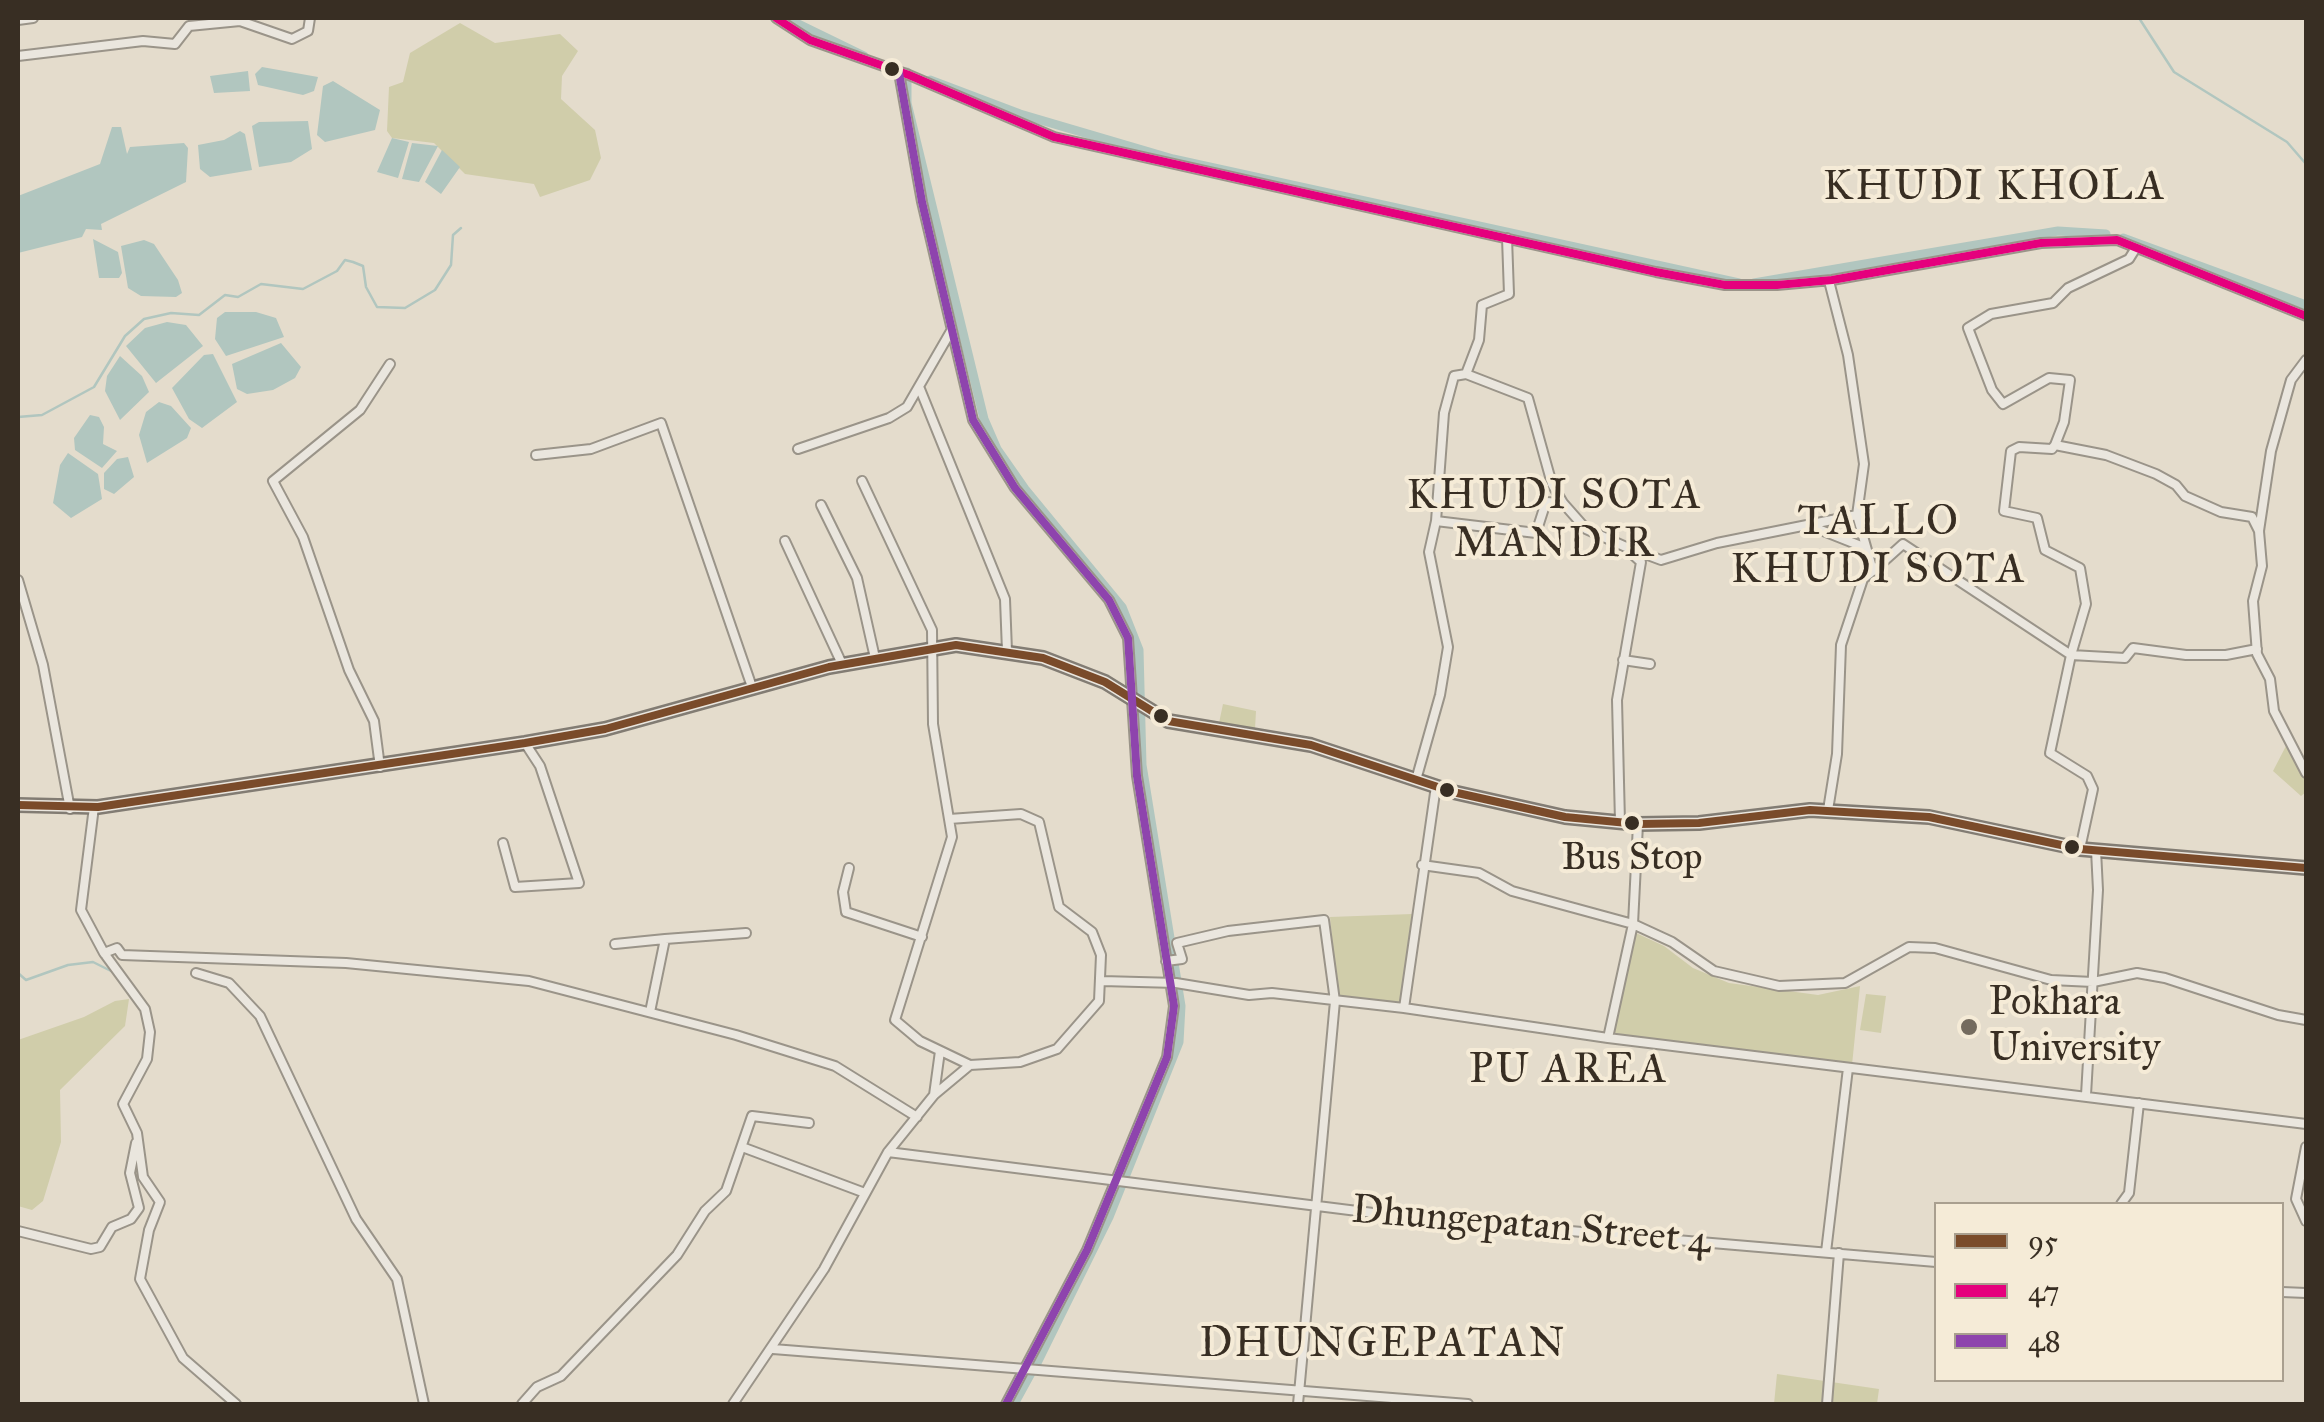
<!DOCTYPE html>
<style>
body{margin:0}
#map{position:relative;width:2324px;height:1422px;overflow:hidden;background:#e4dccc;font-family:"IM FELL Great Primer",serif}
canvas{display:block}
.frame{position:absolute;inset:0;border:20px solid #382e23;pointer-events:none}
.legend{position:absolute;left:1934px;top:1202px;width:350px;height:180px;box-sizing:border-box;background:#f5ebd7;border:2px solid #a99f8f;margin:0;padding:12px 18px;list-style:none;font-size:30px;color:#382e23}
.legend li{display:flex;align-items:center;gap:20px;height:50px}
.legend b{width:50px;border:2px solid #a99f8f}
</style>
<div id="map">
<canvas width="2324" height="1422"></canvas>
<div class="frame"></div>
<ul class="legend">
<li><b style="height:12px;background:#7a4b2a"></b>95</li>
<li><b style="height:12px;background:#e5007d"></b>47</li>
<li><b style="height:12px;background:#8e44ad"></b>48</li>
</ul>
</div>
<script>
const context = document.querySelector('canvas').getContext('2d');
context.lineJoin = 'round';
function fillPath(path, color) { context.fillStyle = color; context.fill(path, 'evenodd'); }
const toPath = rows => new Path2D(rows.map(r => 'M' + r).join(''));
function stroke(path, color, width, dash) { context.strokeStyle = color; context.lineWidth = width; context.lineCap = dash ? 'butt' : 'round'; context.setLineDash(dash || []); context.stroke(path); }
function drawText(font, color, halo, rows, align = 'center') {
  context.font = font + ' "IM FELL Great Primer",serif'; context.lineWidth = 8; context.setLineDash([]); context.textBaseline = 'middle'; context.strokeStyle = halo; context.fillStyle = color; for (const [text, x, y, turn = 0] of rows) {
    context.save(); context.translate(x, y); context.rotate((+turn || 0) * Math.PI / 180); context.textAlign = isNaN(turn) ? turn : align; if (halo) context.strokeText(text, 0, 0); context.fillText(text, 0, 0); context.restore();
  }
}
fillPath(toPath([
 [460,23,495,43,560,34,578,51,562,76,561,99,595,130,601,158,590,180,540,197,534,184,465,174,434,143,392,138,387,131,389,87,403,82,410,53],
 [1223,704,1256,711,1255,729,1219,723],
 [2286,746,2306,782,2306,792,2301,796,2273,771],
 [1412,914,1400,1003,1338,998,1330,917],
 [1636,933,1664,946,1693,968,1729,983,1818,995,1860,986,1852,1065,1612,1034],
 [1866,994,1886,996,1881,1033,1860,1030],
 [129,999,125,1026,60,1090,61,1142,43,1201,32,1210,18,1206,18,1040,84,1017,115,1001],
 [1777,1374,1879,1389,1877,1404,1774,1404]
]), '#d0cdaa');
fillPath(toPath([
 [262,67,318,77,314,91,303,95,258,85,255,74],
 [248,71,250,91,214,93,210,76],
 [333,81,380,110,375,130,325,142,317,135,323,86],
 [308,121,312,149,291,162,259,167,252,126,259,122],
 [112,127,121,127,127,154,130,147,184,143,188,148,186,182,101,224,102,230,86,229,82,237,18,253,18,196,100,164],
 [240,131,245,134,252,170,210,177,200,169,198,145,224,140],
 [392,138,409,142,398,178,377,172],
 [412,143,438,146,419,182,402,179],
 [442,150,460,167,441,194,425,182],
 [93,239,118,252,122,273,119,278,99,278],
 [144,240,154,244,178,280,182,293,176,297,141,296,128,288,121,246],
 [225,312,256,312,276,318,284,337,226,356,215,339,217,318],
 [167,322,186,325,203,346,156,383,126,346,145,328],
 [281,343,301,367,295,378,273,390,247,394,237,389,232,364],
 [213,354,237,402,202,428,189,419,172,388,204,355],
 [120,356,142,376,149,392,120,420,105,391,107,376],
 [159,402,171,406,191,428,187,438,147,463,139,435,146,412],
 [90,415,99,417,104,427,103,444,117,451,102,468,75,450,74,438],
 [68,453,98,474,102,499,71,518,53,503,60,465],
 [128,457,134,477,114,494,104,489,104,473,117,459]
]), '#b1c6bf');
stroke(toPath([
 [2139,18,2174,72,2287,142,2306,164],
 [18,417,42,415,94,387,125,336,144,319,171,313,199,315,225,295,238,297,261,284,303,289,337,271,345,260,353,262,363,266,366,287,377,307,405,308,435,290,451,265,453,235,461,228],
 [18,973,26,980,68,965,93,962,113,972]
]), '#b1c6bf', 2.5);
stroke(toPath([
 [786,18,864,56],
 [907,72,907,103,984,419,997,449,1025,489,1122,607,1139,650,1142,765,1181,1006,1179,1042,1109,1217,1035,1367],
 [930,80,1020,114,1173,159,1739,283],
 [2123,238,2306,305],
 [1754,283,2058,231,2106,234],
 [1014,1404,1031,1373]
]), '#b1c6bf', 9);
const street = toPath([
 [776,18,810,40,909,75,1054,137,1656,272,1725,285,1777,285,1832,280,2041,243,2117,240,2306,316],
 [18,20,33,18],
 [18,56,143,41,175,44,189,26,240,21,292,39,308,31,310,18],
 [899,73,922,202,973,420,1015,488,1109,600,1128,638,1137,776,1174,1006,1167,1057,1087,1250,1006,1404],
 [2134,251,2129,259,2068,288,2053,303,1991,314,1968,328,1992,390,2003,404,2049,378,2070,380,2064,422,2055,445,2106,455,2156,474,2176,485,2185,496,2221,512,2252,517,2259,531],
 [2306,360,2291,380,2271,451,2259,531,2262,566,2253,601,2257,654,2270,679,2274,711,2306,773],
 [1466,374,1528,398,1552,484,1563,503,1586,529,1626,547,1661,560,1717,543,1857,515],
 [1466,374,1479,340,1482,305,1509,294,1507,238],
 [920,389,1005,599,1007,651],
 [798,449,889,418,907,407,951,331],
 [536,455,591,449,661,423,752,687],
 [862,481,932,630,933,724,952,837,895,1020,920,1041,970,1065],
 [821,505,857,578,875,658],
 [1436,521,1536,533,1546,502,1563,503],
 [1808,525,1866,548],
 [785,541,842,664],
 [1873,571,1903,544,2071,655,2086,604,2080,568,2045,550,2037,518,2004,511,2011,451,2019,447,2052,449,2055,445],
 [18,580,43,665,70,809],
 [1623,660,1650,664],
 [380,767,374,721,349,670,303,537,273,481,360,410,390,364],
 [1416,780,1440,695,1448,647,1429,552,1436,521,1444,413,1454,376,1466,374],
 [94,807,81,910,104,953,145,1009,150,1032,147,1059,123,1104,137,1133,143,1177,160,1202,149,1230,140,1279,183,1358,236,1404],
 [1828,810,1837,754,1841,645,1863,579,1873,571,1857,515,1864,464,1858,423,1848,355,1829,281],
 [1620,822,1617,700,1641,562,1629,551],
 [503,843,515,887,579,883,540,766,525,743],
 [2080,849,2093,789,2087,776,2050,753,2071,655,2125,658,2133,648,2186,655,2226,655,2257,649],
 [1422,865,1479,873,1512,891,1633,924,1672,942,1714,971,1779,986,1845,983,1909,947,1935,948,2051,980,2093,982,2137,973,2165,978,2278,1015,2306,1020],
 [849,868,843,892,846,912,922,937],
 [665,939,746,933],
 [615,944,665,939,650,1012],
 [104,953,117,948,122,955,346,963,529,981,736,1035,835,1066,917,1117],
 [1166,961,1182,959,1177,943,1228,931,1324,920,1335,1001,1298,1404],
 [196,973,229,983,260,1016,356,1219,397,1279,424,1404],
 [1102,981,1176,983,1249,995,1272,993,1404,1008,1608,1038,2306,1124],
 [1404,1008,1436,786],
 [1608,1038,1633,924,1638,824],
 [934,1095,940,1051],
 [2086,1095,2098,890,2096,850],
 [742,1147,865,1193],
 [2306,1147,2296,1199,2306,1221],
 [888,1152,1405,1217,1936,1262],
 [2121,1204,2129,1193,2139,1103],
 [18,1231,91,1249,100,1247,112,1227,131,1219,139,1208,130,1173,136,1143],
 [1826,1252,1848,1068],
 [2282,1292,2306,1293],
 [773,1349,1468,1404],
 [522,1404,537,1387,561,1376,677,1255,705,1211,726,1191,752,1116,809,1123],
 [733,1404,824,1269,888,1152,934,1095,970,1065,1020,1062,1057,1049,1099,1001,1101,955,1092,932,1059,907,1039,822,1021,814,949,819],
 [1827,1404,1839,1253]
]);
const secondary = toPath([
 [18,805,98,807,525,743,605,729,829,667,956,645,1043,658,1105,682,1168,721,1311,745,1453,792,1565,817,1638,824,1699,823,1810,810,1929,817,2080,849,2306,868]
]);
stroke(street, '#9a9489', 12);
stroke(secondary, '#827c73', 16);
stroke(street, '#eae6de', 8);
stroke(secondary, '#eae6de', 11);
stroke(toPath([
 [18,805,98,807,525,743,605,729,829,667,956,645,1043,658,1105,682,1168,721,1311,745,1453,792,1565,817,1638,824,1699,823,1810,810,1929,817,2080,849,2306,868]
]), '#7a4b2a', 8);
stroke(toPath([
 [776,18,810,40,909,75,1054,137,1656,272,1725,285,1777,285,1832,280,2041,243,2117,240,2306,316]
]), '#e5007d', 8);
stroke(toPath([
 [899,73,922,202,973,420,1015,488,1109,600,1128,638,1137,776,1174,1006,1167,1057,1087,1250,1006,1404]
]), '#8e44ad', 8);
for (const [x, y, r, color] of [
 [892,69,9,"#382e23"],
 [1161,716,9,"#382e23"],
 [1447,790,9,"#382e23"],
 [1632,823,9,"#382e23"],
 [2072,847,9,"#382e23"],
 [1969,1027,10,"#746b5e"]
]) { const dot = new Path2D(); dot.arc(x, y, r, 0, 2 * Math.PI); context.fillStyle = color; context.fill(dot); stroke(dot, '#f5ebd7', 4); }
drawText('38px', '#382e23', '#f5ebd7', [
 ["Bus Stop",1632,860]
]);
drawText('40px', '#382e23', '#f5ebd7', [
 ["Pokhara",1989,1004],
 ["University",1989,1050]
], 'left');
drawText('40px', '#382e23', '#f5ebd7', [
 ["Dhungepatan Street 4",1531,1227,5]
]);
context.letterSpacing = '2.5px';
drawText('42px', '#382e23', '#f5ebd7', [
 ["KHUDI KHOLA",1995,189],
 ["KHUDI SOTA",1555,498],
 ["MANDIR",1555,546],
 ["TALLO",1879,524],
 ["KHUDI SOTA",1879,572],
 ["PU AREA",1569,1072],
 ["DHUNGEPATAN",1383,1346]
]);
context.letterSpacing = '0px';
</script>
